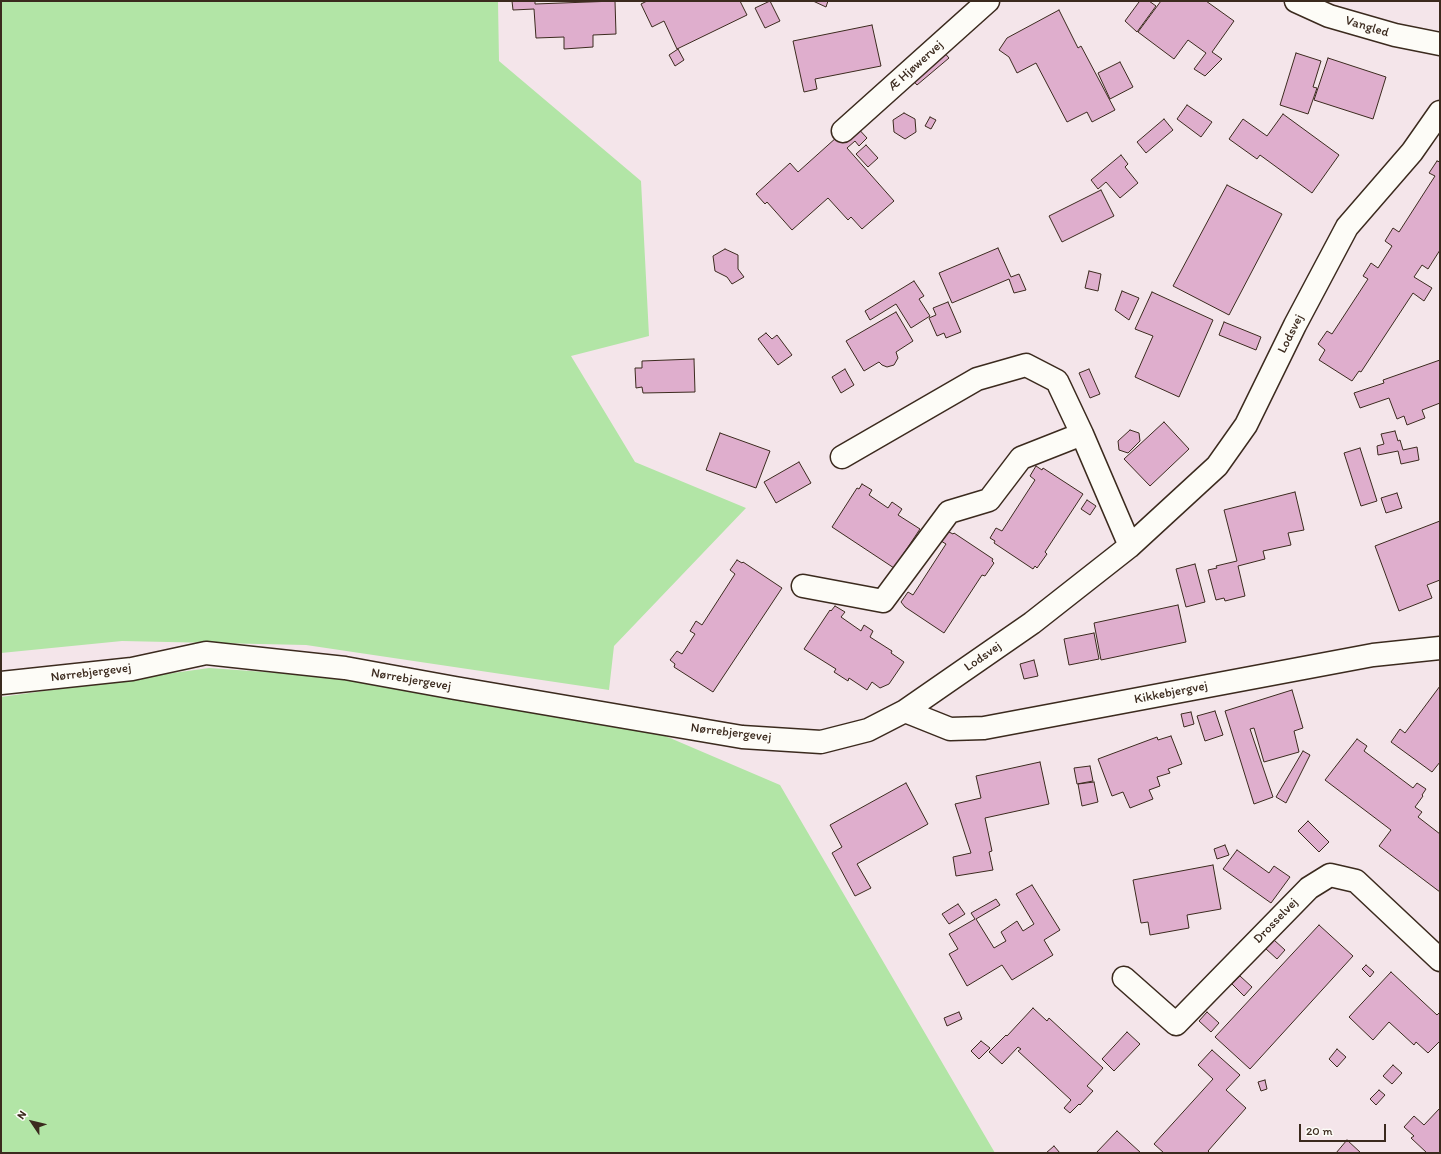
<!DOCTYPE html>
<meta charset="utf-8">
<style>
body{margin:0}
#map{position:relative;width:1441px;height:1154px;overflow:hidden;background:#f4e5ea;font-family:Itim,sans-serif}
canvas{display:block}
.frame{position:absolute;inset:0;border:2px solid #3b2a1e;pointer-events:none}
.north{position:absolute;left:12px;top:1102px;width:40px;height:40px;-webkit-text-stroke:3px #fdfcf7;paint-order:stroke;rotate:305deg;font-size:11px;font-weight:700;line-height:16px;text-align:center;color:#3b2a1e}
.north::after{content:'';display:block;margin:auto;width:14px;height:18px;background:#3b2a1e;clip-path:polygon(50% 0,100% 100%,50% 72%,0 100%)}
.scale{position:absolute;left:1299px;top:1124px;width:87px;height:18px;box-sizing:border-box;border:2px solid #3b2a1e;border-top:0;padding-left:5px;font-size:12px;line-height:14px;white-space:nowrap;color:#3b2a1e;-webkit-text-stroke:3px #fdfcf7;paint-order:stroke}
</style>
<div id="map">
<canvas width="1441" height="1154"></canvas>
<div class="frame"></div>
<div class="north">N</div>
<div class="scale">20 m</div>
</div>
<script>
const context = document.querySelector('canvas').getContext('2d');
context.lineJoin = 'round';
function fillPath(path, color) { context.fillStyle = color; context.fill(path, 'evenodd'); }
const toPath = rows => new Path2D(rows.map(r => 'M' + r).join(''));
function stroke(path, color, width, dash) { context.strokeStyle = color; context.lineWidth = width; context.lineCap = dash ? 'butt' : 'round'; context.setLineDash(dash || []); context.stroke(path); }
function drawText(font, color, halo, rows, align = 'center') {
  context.font = font + ' Itim,sans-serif'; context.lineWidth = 3; context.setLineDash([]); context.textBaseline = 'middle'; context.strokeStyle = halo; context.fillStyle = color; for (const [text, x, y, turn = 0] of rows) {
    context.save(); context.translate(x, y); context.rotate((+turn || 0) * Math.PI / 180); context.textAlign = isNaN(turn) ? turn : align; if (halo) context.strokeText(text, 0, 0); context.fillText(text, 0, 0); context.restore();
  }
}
fillPath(toPath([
 [1,1,498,1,499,61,641,181,649,336,571,356,635,462,746,508,614,646,609,690,306,645,122,641,1,653],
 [209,668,335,677,663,735,780,785,995,1153,1,1153,1,697]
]), '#b2e5a6');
const building = toPath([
 [512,1,535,1,535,4,615,1,616,34,593,35,593,47,564,49,564,37,536,38,534,9,513,10,512,1],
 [647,1,740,1,747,15,677,49,664,21,652,27,641,4,647,1],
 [770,1,780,21,765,28,755,8,770,1],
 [813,1,828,1,826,7,813,1],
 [1138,1,1149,1,1156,6,1137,32,1125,21,1139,2,1138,1],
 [1161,1,1206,1,1234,21,1212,52,1222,59,1205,76,1194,69,1206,53,1188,40,1174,59,1138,32,1161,1],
 [1059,10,1078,48,1081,46,1115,110,1092,122,1087,112,1067,122,1036,63,1017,73,1009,57,999,50,1007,38,1059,10],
 [872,25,881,66,815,79,817,89,804,92,793,41,872,25],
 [678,49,684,60,675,66,669,55,678,49],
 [942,50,949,58,917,85,910,77,942,50],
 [1296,53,1321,61,1313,87,1317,88,1308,114,1280,105,1296,53],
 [1328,58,1386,77,1373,119,1314,100,1328,58],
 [1120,62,1133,87,1110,99,1098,73,1120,62],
 [1187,105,1212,122,1201,137,1177,119,1187,105],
 [904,113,915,119,916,132,905,139,894,132,893,120,904,113],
 [1283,114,1339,155,1312,193,1260,155,1257,159,1229,139,1243,119,1267,136,1283,114],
 [930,117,936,120,931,129,925,126,930,117],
 [1164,119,1173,130,1146,153,1137,142,1164,119],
 [854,124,867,138,859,146,855,141,847,148,894,201,862,229,851,217,848,220,828,198,792,230,767,202,765,204,756,194,790,163,798,172,837,137,854,124],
 [866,145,878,158,868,167,856,154,866,145],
 [1121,155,1128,164,1125,167,1138,183,1120,198,1106,182,1098,189,1091,180,1121,155],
 [1437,161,1440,162,1440,250,1428,269,1422,265,1414,277,1432,288,1424,301,1413,293,1361,372,1359,371,1352,381,1319,360,1325,350,1318,344,1327,331,1332,334,1368,279,1363,276,1371,263,1378,268,1392,246,1385,241,1393,228,1399,232,1435,176,1429,173,1437,161],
 [1227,185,1282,214,1229,315,1173,286,1227,185],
 [1101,190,1114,216,1062,242,1049,216,1101,190],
 [998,248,1011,277,1019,274,1026,290,1014,293,1009,279,952,303,939,273,998,248],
 [725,249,738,255,738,269,744,277,732,284,727,277,715,271,713,256,725,249],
 [1089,271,1101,274,1098,291,1085,288,1089,271],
 [914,281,924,296,919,299,930,316,911,328,896,304,870,320,865,311,914,281],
 [1122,291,1139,298,1129,320,1115,310,1122,291],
 [1152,292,1213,320,1179,397,1135,377,1153,336,1135,329,1152,292],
 [948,302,961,332,946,338,944,333,937,336,929,318,936,315,933,308,948,302],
 [896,312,913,341,896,352,898,358,894,365,887,367,882,365,879,362,864,371,846,341,896,312],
 [1224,322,1261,337,1256,350,1219,335,1224,322],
 [766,333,772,339,777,335,792,355,778,365,758,339,766,333],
 [694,359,695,392,643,393,642,387,636,388,635,368,642,368,642,361,694,359],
 [1440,360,1440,403,1422,410,1425,418,1407,425,1404,416,1397,419,1389,398,1360,408,1354,393,1384,383,1383,380,1440,360],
 [845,369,854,385,841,393,832,377,845,369],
 [1089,369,1100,394,1090,398,1079,373,1089,369],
 [1164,422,1189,449,1150,486,1124,459,1164,422],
 [1130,430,1139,433,1140,441,1128,453,1119,450,1118,441,1130,430],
 [1395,431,1398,441,1400,440,1403,450,1417,447,1419,460,1401,464,1398,451,1378,455,1377,446,1384,444,1381,434,1395,431],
 [720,433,770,451,756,488,706,470,720,433],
 [1360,448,1377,501,1361,506,1344,453,1360,448],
 [799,462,811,483,776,503,764,482,799,462],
 [1036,466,1042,470,1043,468,1083,494,1045,552,1047,554,1037,568,1035,566,1033,569,994,543,995,541,990,538,996,528,1002,531,1035,480,1030,476,1036,466],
 [862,484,872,490,869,495,888,508,892,502,902,509,898,515,920,529,894,568,832,527,857,488,859,489,862,484],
 [1295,492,1304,530,1288,533,1291,545,1263,551,1265,559,1238,566,1245,596,1225,601,1224,598,1216,600,1208,570,1217,568,1216,566,1237,561,1224,510,1295,492],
 [1397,493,1402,508,1386,513,1381,498,1397,493],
 [1087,500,1096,506,1090,515,1081,509,1087,500],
 [1440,521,1440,580,1427,585,1432,598,1399,611,1375,546,1440,521],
 [947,531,953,534,954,533,993,559,992,561,994,563,985,576,982,575,944,633,905,607,901,602,908,592,913,595,946,544,941,541,947,531],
 [737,560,742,563,743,562,782,588,713,692,674,667,675,664,670,660,677,651,682,654,695,634,690,631,696,621,702,625,735,574,730,570,737,560],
 [1195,564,1205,602,1186,607,1176,569,1195,564],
 [1178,605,1186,642,1101,660,1094,623,1178,605],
 [835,606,845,612,841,617,861,631,864,625,873,631,870,637,892,651,891,653,904,662,889,684,880,688,872,682,867,690,849,678,848,681,834,672,836,669,804,649,830,610,831,611,835,606],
 [1094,633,1099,659,1069,665,1064,639,1094,633],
 [1034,660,1038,676,1024,679,1020,664,1034,660],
 [1440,686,1440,762,1432,772,1391,742,1400,729,1405,733,1440,686],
 [1292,690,1303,728,1294,731,1299,752,1264,762,1254,728,1250,729,1273,797,1254,804,1225,711,1292,690],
 [1215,711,1223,735,1205,741,1197,716,1215,711],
 [1191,712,1194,724,1184,727,1181,714,1191,712],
 [1171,736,1182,764,1168,769,1170,773,1157,777,1160,786,1149,790,1153,799,1130,808,1123,792,1112,796,1098,759,1157,737,1158,740,1171,736],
 [1357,739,1367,746,1364,751,1413,788,1417,783,1426,789,1422,795,1423,796,1415,807,1422,812,1418,817,1440,834,1440,892,1379,846,1391,830,1325,780,1357,739],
 [1303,751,1310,755,1286,803,1276,797,1303,751],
 [1040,762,1049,804,985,818,992,851,989,852,993,870,956,876,953,857,971,853,955,804,981,798,976,776,1040,762],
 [1090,766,1093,781,1077,784,1074,768,1090,766],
 [1094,782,1098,802,1082,806,1078,784,1094,782],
 [906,783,928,824,857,864,871,888,855,896,832,853,842,847,830,825,906,783],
 [1308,821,1329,842,1319,852,1298,831,1308,821],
 [1225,845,1229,855,1217,859,1214,849,1225,845],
 [1237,850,1269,873,1274,866,1290,877,1271,903,1223,869,1237,850],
 [1213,865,1221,909,1187,915,1189,928,1150,935,1148,922,1141,923,1133,880,1213,865],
 [1032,885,1060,930,1044,940,1053,955,1012,980,1002,965,967,986,949,954,958,949,949,934,975,919,971,913,996,899,1000,905,976,919,994,948,1006,941,1001,932,1017,921,1023,931,1034,924,1016,894,1032,885],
 [958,904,965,914,949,924,942,914,958,904],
 [1319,925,1353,956,1250,1069,1215,1037,1319,925],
 [1274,940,1285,950,1277,959,1266,949,1274,940],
 [1366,965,1374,972,1370,977,1362,969,1366,965],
 [1391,972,1437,1015,1440,1012,1440,1041,1428,1053,1416,1042,1414,1045,1389,1022,1373,1040,1349,1017,1391,972],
 [1240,976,1252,987,1244,996,1232,984,1240,976],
 [1033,1008,1047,1021,1049,1018,1103,1068,1087,1086,1093,1091,1080,1105,1079,1104,1070,1113,1064,1108,1071,1100,1018,1051,1021,1049,1018,1047,1002,1064,989,1052,1006,1035,1007,1036,1033,1008],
 [959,1012,962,1019,947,1026,944,1018,959,1012],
 [1207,1012,1219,1023,1211,1032,1199,1021,1207,1012],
 [1127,1032,1140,1044,1114,1071,1102,1059,1127,1032],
 [981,1041,990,1048,979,1059,971,1051,981,1041],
 [1337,1049,1346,1057,1337,1067,1329,1059,1337,1049],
 [1212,1050,1240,1075,1226,1090,1246,1108,1208,1151,1210,1153,1164,1153,1154,1144,1213,1079,1198,1065,1212,1050],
 [1393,1065,1402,1073,1392,1084,1383,1076,1393,1065],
 [1265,1080,1267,1089,1261,1091,1258,1082,1265,1080],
 [1379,1090,1385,1095,1376,1105,1370,1099,1379,1090],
 [1440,1108,1440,1153,1427,1153,1411,1138,1414,1136,1404,1127,1414,1116,1424,1125,1440,1108],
 [1117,1131,1141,1153,1096,1153,1117,1131],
 [1347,1140,1361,1153,1336,1153,1347,1140],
 [1054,1146,1060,1153,1046,1153,1054,1146]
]);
fillPath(building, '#dfaecd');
stroke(building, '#3b2a1e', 1);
const minor = toPath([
 [1296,1,1329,16,1395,35,1440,44],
 [843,131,988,1],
 [842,457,977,379,1026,365,1057,381,1082,434,1130,546],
 [803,586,883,601,949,512,989,500,1021,458,1082,434],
 [1,683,132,669,206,653,345,668,455,688,742,737,821,742,868,730,905,711,1032,623,1130,546,1217,466,1246,425,1295,325,1347,227,1412,152,1440,112],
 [905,711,950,729,984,728,1373,655,1440,648],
 [1124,978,1176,1024,1309,888,1330,875,1356,881,1440,960]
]);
stroke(minor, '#3b2a1e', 25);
stroke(minor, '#fdfcf7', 22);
drawText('13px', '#3b2a1e', '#fdfcf7', [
 ["Vangled",1367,27,17],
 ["Æ Hjøwervej",916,66,-42],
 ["Lodsvej",1291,334,-63],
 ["Lodsvej",983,657,-35],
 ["Nørrebjergevej",91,673,-7],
 ["Nørrebjergevej",411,680,10],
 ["Kikkebjergvej",1171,693,-11],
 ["Nørrebjergevej",731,733,7],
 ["Drosselvej",1276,921,-46]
]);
</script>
